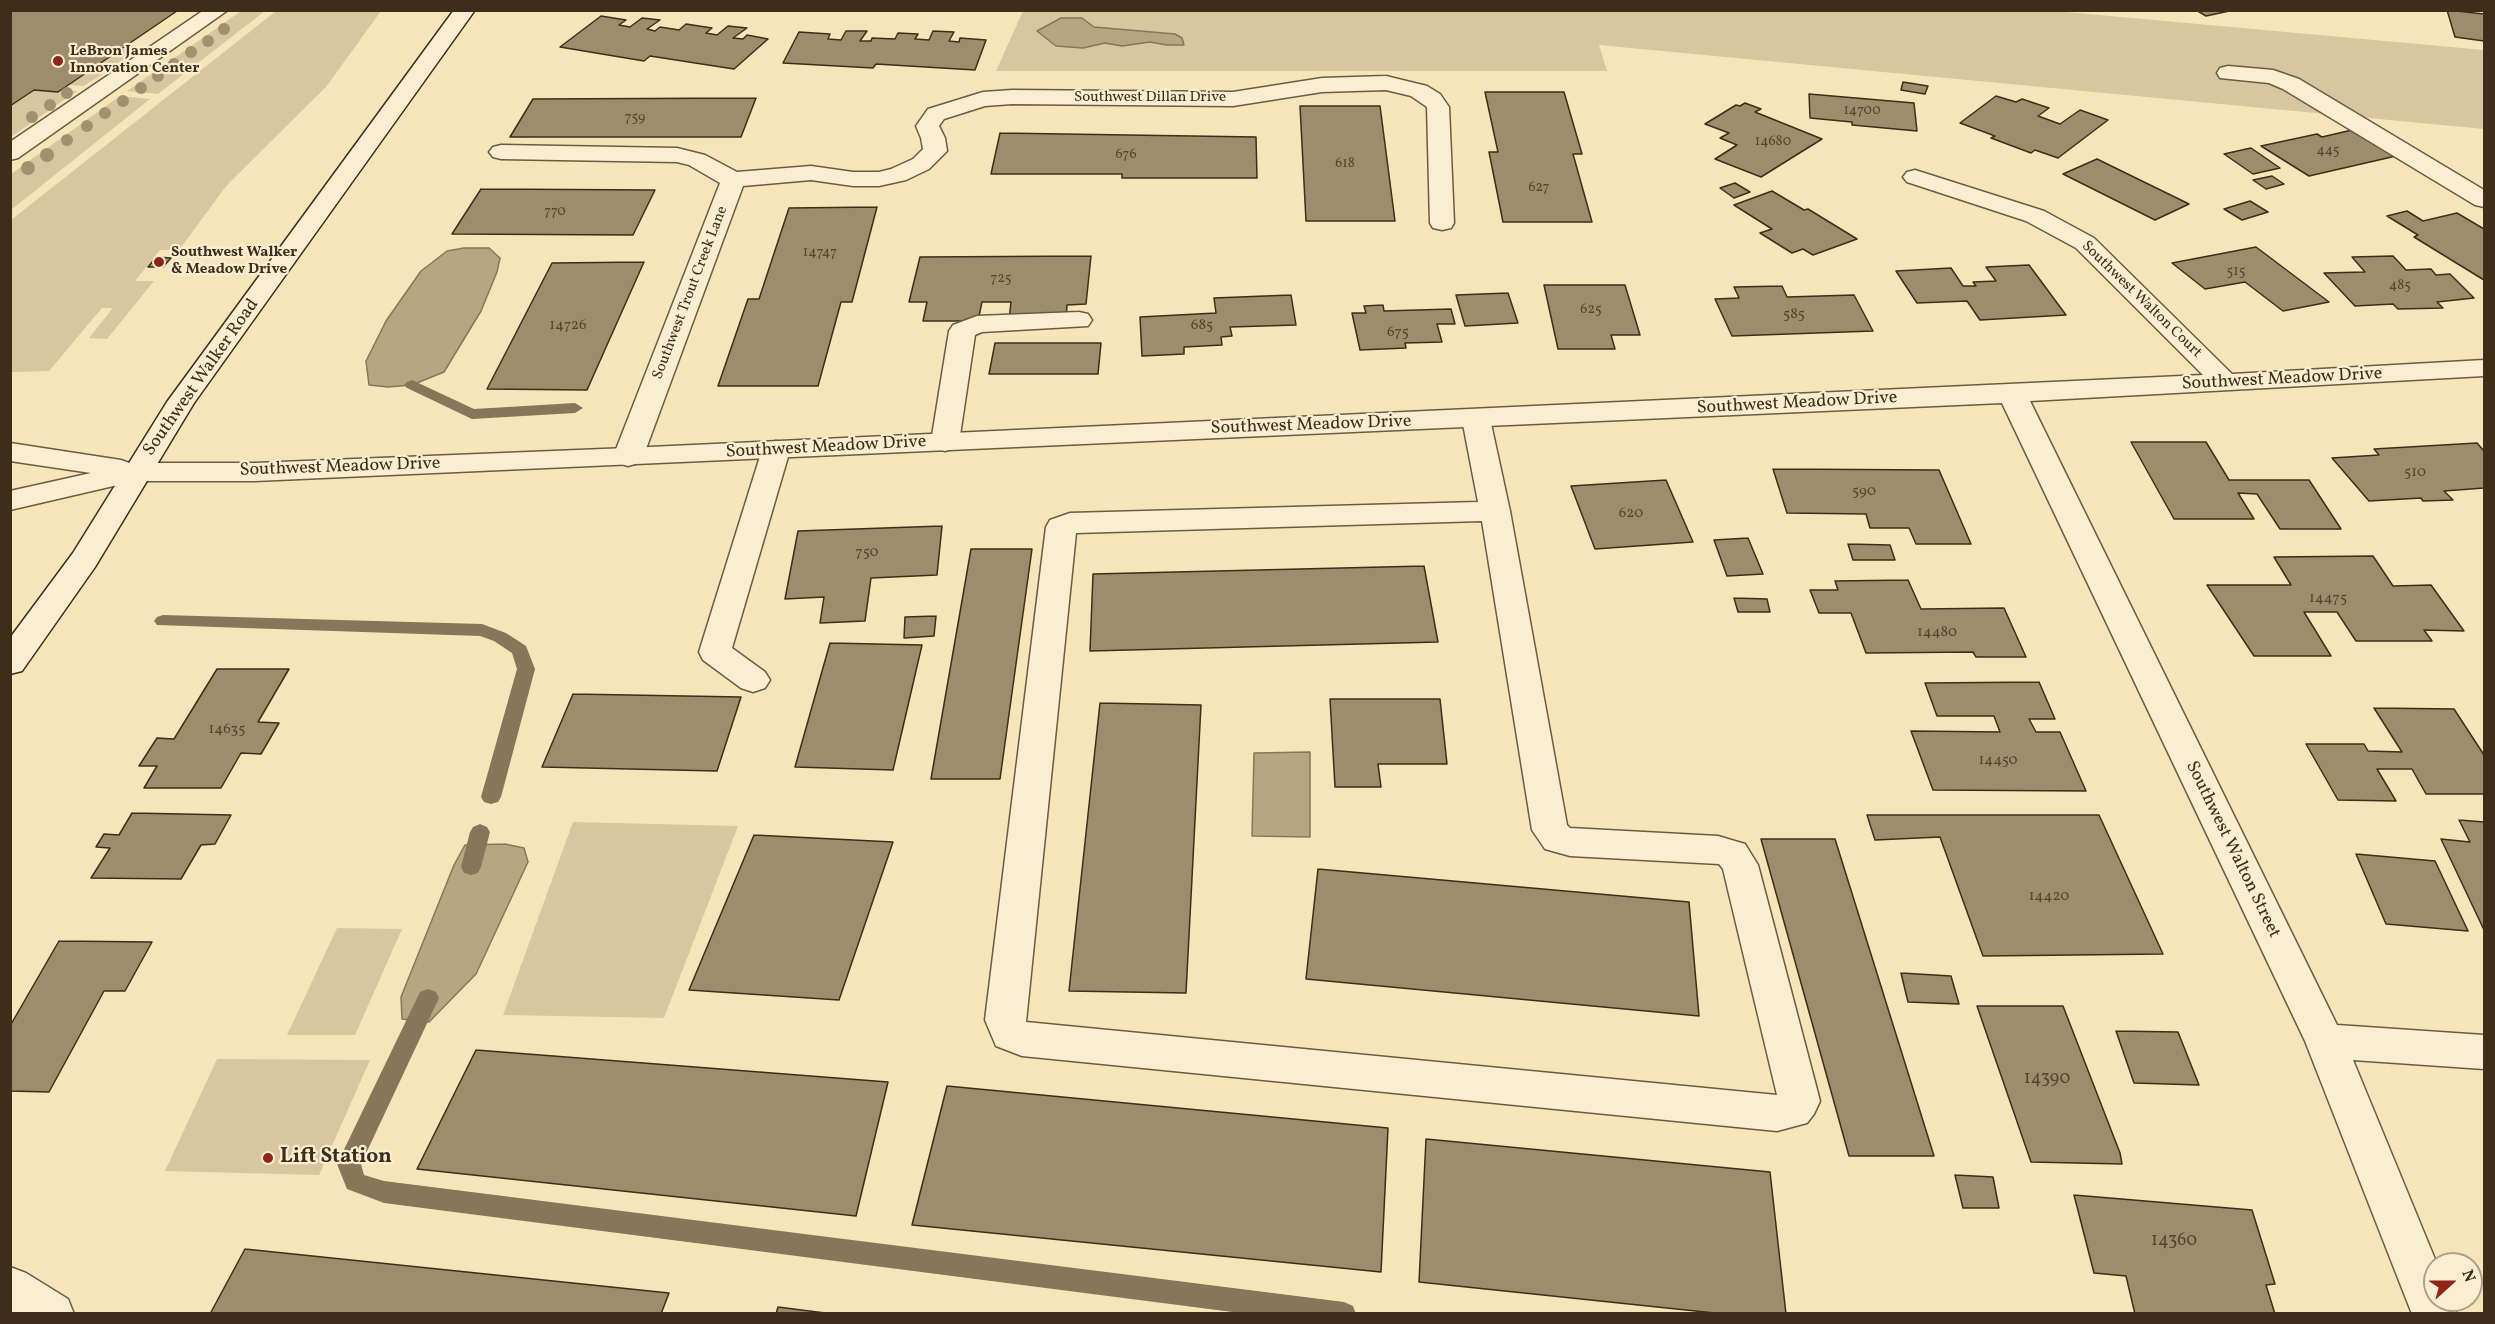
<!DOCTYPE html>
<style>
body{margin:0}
#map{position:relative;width:2495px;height:1324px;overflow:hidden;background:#f7e5ba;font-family:Vollkorn,serif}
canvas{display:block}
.frame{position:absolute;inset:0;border:12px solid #3d2d19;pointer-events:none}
.north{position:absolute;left:2423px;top:1252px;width:60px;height:60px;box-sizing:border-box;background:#faeed2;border:2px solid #aea188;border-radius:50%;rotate:69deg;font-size:16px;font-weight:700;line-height:24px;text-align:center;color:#3d2d19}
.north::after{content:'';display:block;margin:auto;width:21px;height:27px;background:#8f2418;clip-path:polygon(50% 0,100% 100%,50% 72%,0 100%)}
</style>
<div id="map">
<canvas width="2495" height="1324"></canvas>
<div class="frame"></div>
<div class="north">N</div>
</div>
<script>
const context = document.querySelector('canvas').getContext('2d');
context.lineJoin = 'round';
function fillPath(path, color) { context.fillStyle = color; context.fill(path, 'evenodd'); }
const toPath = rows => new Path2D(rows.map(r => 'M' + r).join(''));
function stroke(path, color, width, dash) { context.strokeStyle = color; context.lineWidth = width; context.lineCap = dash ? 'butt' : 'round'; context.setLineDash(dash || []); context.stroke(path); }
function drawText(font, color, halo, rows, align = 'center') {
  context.font = font + ' Vollkorn,serif'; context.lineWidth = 4.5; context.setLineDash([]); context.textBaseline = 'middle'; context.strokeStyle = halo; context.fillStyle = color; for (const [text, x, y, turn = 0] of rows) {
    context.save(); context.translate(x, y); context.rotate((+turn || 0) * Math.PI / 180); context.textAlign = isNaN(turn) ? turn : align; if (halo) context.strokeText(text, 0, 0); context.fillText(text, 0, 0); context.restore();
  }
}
fillPath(toPath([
 [2044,10,2484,50,2484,129,1599,45,1607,71,996,71,1023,11],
 [241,11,265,11,158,94,127,91],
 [276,11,381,11,326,87,227,185,179,250,160,250,135,281,154,281,107,339,89,338,113,308,102,308,49,371,11,372,11,220],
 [123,48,128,53,124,60,84,86,69,85],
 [34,90,58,92,62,90,77,91,11,137,11,106],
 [120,96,150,99,11,210,11,174],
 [573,822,738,826,664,1018,503,1015],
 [337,928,402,929,355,1035,287,1035],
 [217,1059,370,1060,319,1175,165,1171]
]), '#d7c69f');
const water = toPath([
 [1061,18,1082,18,1094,27,1175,34,1182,38,1184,45,1167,45,1150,42,1122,46,1105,43,1083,48,1056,46,1037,31,1061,18],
 [464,248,489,248,500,258,497,272,481,311,444,372,412,385,388,387,369,385,366,361,386,321,421,271,447,251,464,248],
 [1310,752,1310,837,1252,836,1254,753,1310,752],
 [505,844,524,848,528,862,476,974,429,1022,402,1019,401,997,454,865,465,845,505,844]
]);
fillPath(water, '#b8a683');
stroke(water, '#877659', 1.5);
fillPath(toPath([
 [412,380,474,409,575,403,583,408,575,413,472,419,407,388,404,385,407,382,412,380],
 [163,615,482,624,506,633,526,646,535,669,501,797,498,802,491,804,484,802,481,797,517,669,512,653,494,641,480,636,157,625,154,621,157,617,163,615],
 [480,824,487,827,490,832,481,867,478,873,471,875,464,873,461,867,470,832,473,827,480,824],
 [428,989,436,992,439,998,361,1164,364,1175,384,1181,1344,1302,1353,1306,1356,1314,1248,1314,384,1203,347,1189,337,1164,420,992,428,989]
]), '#877659');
const building = toPath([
 [10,10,168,10,177,11,58,92,34,90,10,106,10,10],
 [2196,10,2234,10,2206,16,2196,10],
 [2447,10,2484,14,2484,41,2455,37,2447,10],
 [601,16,626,20,619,25,630,27,642,18,660,20,647,29,655,31,660,27,679,30,686,24,712,28,706,33,717,35,728,26,747,28,733,38,743,39,747,35,768,39,734,69,650,56,644,61,560,47,601,16],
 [846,31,867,31,860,41,871,41,872,38,895,39,898,33,918,34,915,39,929,40,933,31,954,32,949,41,959,42,960,38,986,40,975,70,876,64,873,68,783,63,799,32,830,34,828,39,841,40,846,31],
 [1903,82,1928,86,1925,94,1901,90,1903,82],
 [1485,92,1564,92,1582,154,1573,154,1592,222,1503,222,1489,152,1498,152,1485,92],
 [1809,94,1914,103,1917,131,1852,125,1852,122,1810,118,1809,94],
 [1996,96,2016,102,2022,99,2049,108,2038,116,2060,124,2080,110,2108,120,2058,158,2035,150,2031,153,1991,138,1995,136,1960,123,1996,96],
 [756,98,741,137,510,137,533,99,756,98],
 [1745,103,1761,109,1755,112,1822,139,1761,177,1715,159,1737,145,1720,138,1729,133,1705,124,1736,105,1740,106,1745,103],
 [1300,106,1380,106,1395,221,1306,221,1300,106],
 [2352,130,2396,156,2309,176,2261,146,2317,134,2322,137,2352,130],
 [1000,133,1256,137,1257,178,1122,178,1122,174,991,174,1000,133],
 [2251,148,2280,168,2253,174,2224,154,2251,148],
 [2097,159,2189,204,2155,220,2063,174,2097,159],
 [2272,176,2284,184,2266,189,2253,180,2272,176],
 [1735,183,1750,192,1734,198,1720,188,1735,183],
 [481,189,655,190,633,235,452,234,481,189],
 [1772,191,1804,210,1808,209,1857,239,1813,255,1803,249,1792,253,1760,233,1772,229,1734,205,1772,191],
 [2250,201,2268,212,2242,220,2224,209,2250,201],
 [877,207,852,302,841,302,818,386,718,386,748,299,759,299,789,208,877,207],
 [2407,211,2423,221,2457,213,2484,229,2484,280,2414,237,2418,235,2387,216,2407,211],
 [2256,247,2329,302,2283,311,2245,282,2205,289,2172,263,2256,247],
 [1091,256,1086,304,1067,305,1066,320,1009,320,1011,302,982,302,978,321,923,321,927,302,909,302,920,257,1091,256],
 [2393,256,2406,270,2431,269,2436,275,2450,274,2474,298,2437,302,2443,308,2398,309,2393,304,2355,306,2324,273,2365,272,2352,257,2393,256],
 [156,257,171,258,163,267,148,267,156,257],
 [644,262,587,390,487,389,552,263,644,262],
 [2029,265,2066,315,1980,320,1967,301,1917,303,1896,271,1951,268,1963,286,1976,286,1973,282,1996,281,1986,267,2029,265],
 [1544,285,1625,285,1640,335,1611,335,1615,349,1558,349,1544,285],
 [1782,286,1787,297,1854,295,1873,331,1732,336,1715,299,1739,298,1734,287,1782,286],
 [1508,293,1518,323,1465,326,1456,295,1508,293],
 [1291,295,1296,325,1230,327,1232,336,1221,337,1222,345,1184,347,1184,354,1142,356,1140,317,1216,313,1214,298,1291,295],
 [1383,305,1384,311,1451,309,1455,324,1437,324,1442,342,1405,343,1406,348,1360,350,1352,313,1366,313,1364,306,1383,305],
 [995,343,1101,343,1098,374,989,374,995,343],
 [2131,442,2206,442,2229,480,2309,480,2341,529,2280,529,2257,494,2238,493,2254,519,2174,519,2131,442],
 [2477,443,2484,451,2484,488,2444,491,2453,500,2423,501,2421,498,2369,501,2332,458,2379,455,2374,449,2477,443],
 [1773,469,1939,470,1971,544,1916,544,1909,528,1870,528,1866,514,1787,513,1773,469],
 [1666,480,1693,542,1595,549,1571,486,1666,480],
 [942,526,937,575,871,578,865,621,820,623,824,597,785,599,798,531,942,526],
 [1748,538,1763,574,1727,576,1714,540,1748,538],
 [1848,544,1890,545,1895,560,1853,560,1848,544],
 [971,549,1032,549,1000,779,931,779,971,549],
 [2373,556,2393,586,2431,585,2464,631,2424,630,2432,641,2356,641,2337,612,2304,612,2331,656,2254,656,2207,585,2291,585,2274,557,2373,556],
 [1424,566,1438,642,1090,651,1093,574,1424,566],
 [1908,580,1921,609,2004,608,2026,657,1976,657,1973,652,1866,653,1851,613,1819,613,1810,590,1838,590,1835,581,1908,580],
 [1734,598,1767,599,1770,612,1738,612,1734,598],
 [936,616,934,636,904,638,905,617,936,616],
 [830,643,922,645,893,770,795,767,830,643],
 [217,669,289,669,258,722,279,723,261,754,241,753,221,788,144,788,157,766,139,766,157,738,174,739,217,669],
 [2039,682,2055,719,2029,719,2036,732,2060,732,2086,791,1933,790,1911,731,2000,732,1994,716,1937,716,1925,683,2039,682],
 [573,694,741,697,717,771,542,767,573,694],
 [1330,699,1440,699,1447,764,1378,764,1381,787,1335,787,1330,699],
 [1100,703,1201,705,1186,993,1069,991,1100,703],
 [2374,708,2454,709,2484,755,2484,794,2426,794,2412,769,2377,769,2396,801,2338,800,2306,744,2364,744,2368,751,2402,752,2374,708],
 [132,813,231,815,215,844,201,845,181,879,91,878,110,848,96,847,104,834,119,835,132,813],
 [1867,815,2099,815,2163,954,1983,956,1940,837,1875,840,1867,815],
 [2459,820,2484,822,2484,930,2441,839,2470,842,2459,820],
 [754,835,893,842,839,1000,689,990,754,835],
 [1761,839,1835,839,1934,1156,1849,1156,1761,839],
 [2356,854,2435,861,2468,931,2386,924,2356,854],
 [1318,869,1689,902,1699,1016,1306,979,1318,869],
 [59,941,152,942,125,991,104,991,49,1092,10,1091,10,1026,59,941],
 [1901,973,1951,976,1959,1004,1908,1002,1901,973],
 [1977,1006,2063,1006,2120,1153,2122,1164,2031,1162,1977,1006],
 [2116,1031,2178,1032,2199,1085,2134,1083,2116,1031],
 [476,1050,888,1082,856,1216,417,1169,476,1050],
 [947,1086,1388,1128,1381,1272,912,1225,947,1086],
 [1426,1139,1770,1172,1786,1314,1724,1314,1419,1282,1426,1139],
 [1955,1175,1993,1177,1999,1208,1963,1208,1955,1175],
 [2074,1195,2252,1210,2275,1284,2266,1285,2275,1314,2135,1314,2126,1276,2094,1273,2074,1195],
 [245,1249,669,1293,661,1314,210,1314,245,1249],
 [778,1307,833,1314,776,1314,778,1307]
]);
fillPath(building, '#9e8d6d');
stroke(building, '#3d2d19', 1.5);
const lane = toPath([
 [204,10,228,10,18,158,10,160,10,142,204,10],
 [2228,66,2273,70,2299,79,2484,190,2484,207,2475,205,2283,89,2269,83,2220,78,2217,73,2220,68,2228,66],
 [1386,76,1427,86,1440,94,1449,107,1454,223,1451,228,1442,230,1433,228,1430,223,1427,107,1411,96,1386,90,1322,92,1233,106,1012,104,985,106,944,119,939,126,945,138,947,151,929,169,906,180,879,186,853,186,811,180,743,186,643,457,638,463,628,466,618,463,613,457,720,183,689,165,677,162,501,159,493,157,489,152,493,147,501,145,677,148,705,155,737,172,811,166,853,172,879,172,891,169,913,159,923,149,921,138,916,126,928,109,983,92,1012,90,1233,92,1322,78,1386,76],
 [1079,312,1088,314,1092,320,1088,326,982,332,975,335,959,442,955,448,945,451,935,448,931,442,949,331,953,325,977,316,1079,312],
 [1476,410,1486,413,1490,419,1510,511,1567,825,1570,828,1718,836,1745,844,1758,865,1820,1101,1814,1114,1807,1123,1777,1131,1022,1056,996,1046,985,1020,1046,527,1050,520,1070,513,1478,502,1462,419,1466,413,1476,410],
 [1482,521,1532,830,1545,849,1570,856,1719,864,1723,869,1777,1095,1026,1022,1076,533,1482,521],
 [776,441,786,444,790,450,732,648,765,672,770,680,765,688,753,692,741,688,703,660,699,652,762,450,766,444,776,441],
 [10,443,121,460,132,464,138,463,148,466,153,472,148,478,10,510,10,491,91,473,10,461,10,443],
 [10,1267,26,1273,68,1299,74,1314,10,1313,10,1267]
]);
const street = toPath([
 [1915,170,2044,211,2094,238,2232,374,2484,360,2484,376,2030,401,2337,1025,2484,1035,2484,1069,2353,1060,2437,1264,2435,1264,2435,1300,2452,1300,2457,1314,2412,1314,2305,1041,2002,403,255,481,138,481,128,478,123,472,128,466,138,463,255,463,628,448,2203,375,2076,248,2026,221,1907,182,1903,177,1907,172,1915,170]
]);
const secondary = toPath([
 [454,10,475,10,194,403,95,567,22,671,10,674,10,638,73,553,167,402,454,10]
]);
stroke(lane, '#6c5b41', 3);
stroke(street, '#6c5b41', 3);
stroke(secondary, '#3d2d19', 3);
fillPath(lane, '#faeed2');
fillPath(street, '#faeed2');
fillPath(secondary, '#faeed2');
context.fillStyle = '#a29170';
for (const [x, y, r] of [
 [224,29,6],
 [208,41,6],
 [191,52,6],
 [174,64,6],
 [158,76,6],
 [141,88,6],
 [67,93,6],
 [123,101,6],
 [50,105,6],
 [105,113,6],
 [32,117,6],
 [87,126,6],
 [67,140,6],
 [47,155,7],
 [28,168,7]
]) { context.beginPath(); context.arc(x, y, r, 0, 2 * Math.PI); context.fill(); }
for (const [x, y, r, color] of [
 [58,61,6,"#8f2418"],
 [159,262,6,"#8f2418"],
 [268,1158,6,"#8f2418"]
]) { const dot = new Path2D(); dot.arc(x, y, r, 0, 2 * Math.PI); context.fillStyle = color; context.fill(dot); stroke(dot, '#faeed2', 2); }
drawText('14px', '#55452e', null, [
 ["14700",1862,111],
 ["759",635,118],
 ["14680",1773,142],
 ["445",2328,151],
 ["676",1126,155],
 ["618",1345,164],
 ["627",1539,188],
 ["770",555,212],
 ["14747",820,253],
 ["515",2236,272],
 ["725",1001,279],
 ["485",2400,286],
 ["625",1591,310]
]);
drawText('bold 15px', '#3d2d19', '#faeed2', [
 ["LeBron James",70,52],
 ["Innovation Center",70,69],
 ["Southwest Walker",171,253],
 ["& Meadow Drive",171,270]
], 'left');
drawText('15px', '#3d2d19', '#faeed2', [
 ["Southwest Dillan Drive",1150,98],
 ["Southwest Trout Creek Lane",691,293,-69],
 ["Southwest Walton Court",2141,300,44]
]);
drawText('15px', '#55452e', null, [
 ["585",1794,315],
 ["14726",568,326],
 ["685",1202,326],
 ["675",1398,333],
 ["510",2415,473],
 ["590",1864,492],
 ["620",1631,514],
 ["750",867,553],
 ["14475",2328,599],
 ["14480",1937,633],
 ["14635",227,730],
 ["14450",1998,761],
 ["14420",2049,897]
]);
drawText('18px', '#3d2d19', '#faeed2', [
 ["Southwest Walker Road",202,378,-55],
 ["Southwest Meadow Drive",2282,380,-3],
 ["Southwest Meadow Drive",1797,404,-3],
 ["Southwest Meadow Drive",1311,426,-2],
 ["Southwest Meadow Drive",826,448,-3],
 ["Southwest Meadow Drive",340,468,-2],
 ["Southwest Walton Street",2232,850,64]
]);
drawText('18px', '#55452e', null, [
 ["14390",2047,1080],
 ["14360",2174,1242]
]);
drawText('bold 21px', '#3d2d19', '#faeed2', [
 ["Lift Station",280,1158]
], 'left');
</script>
